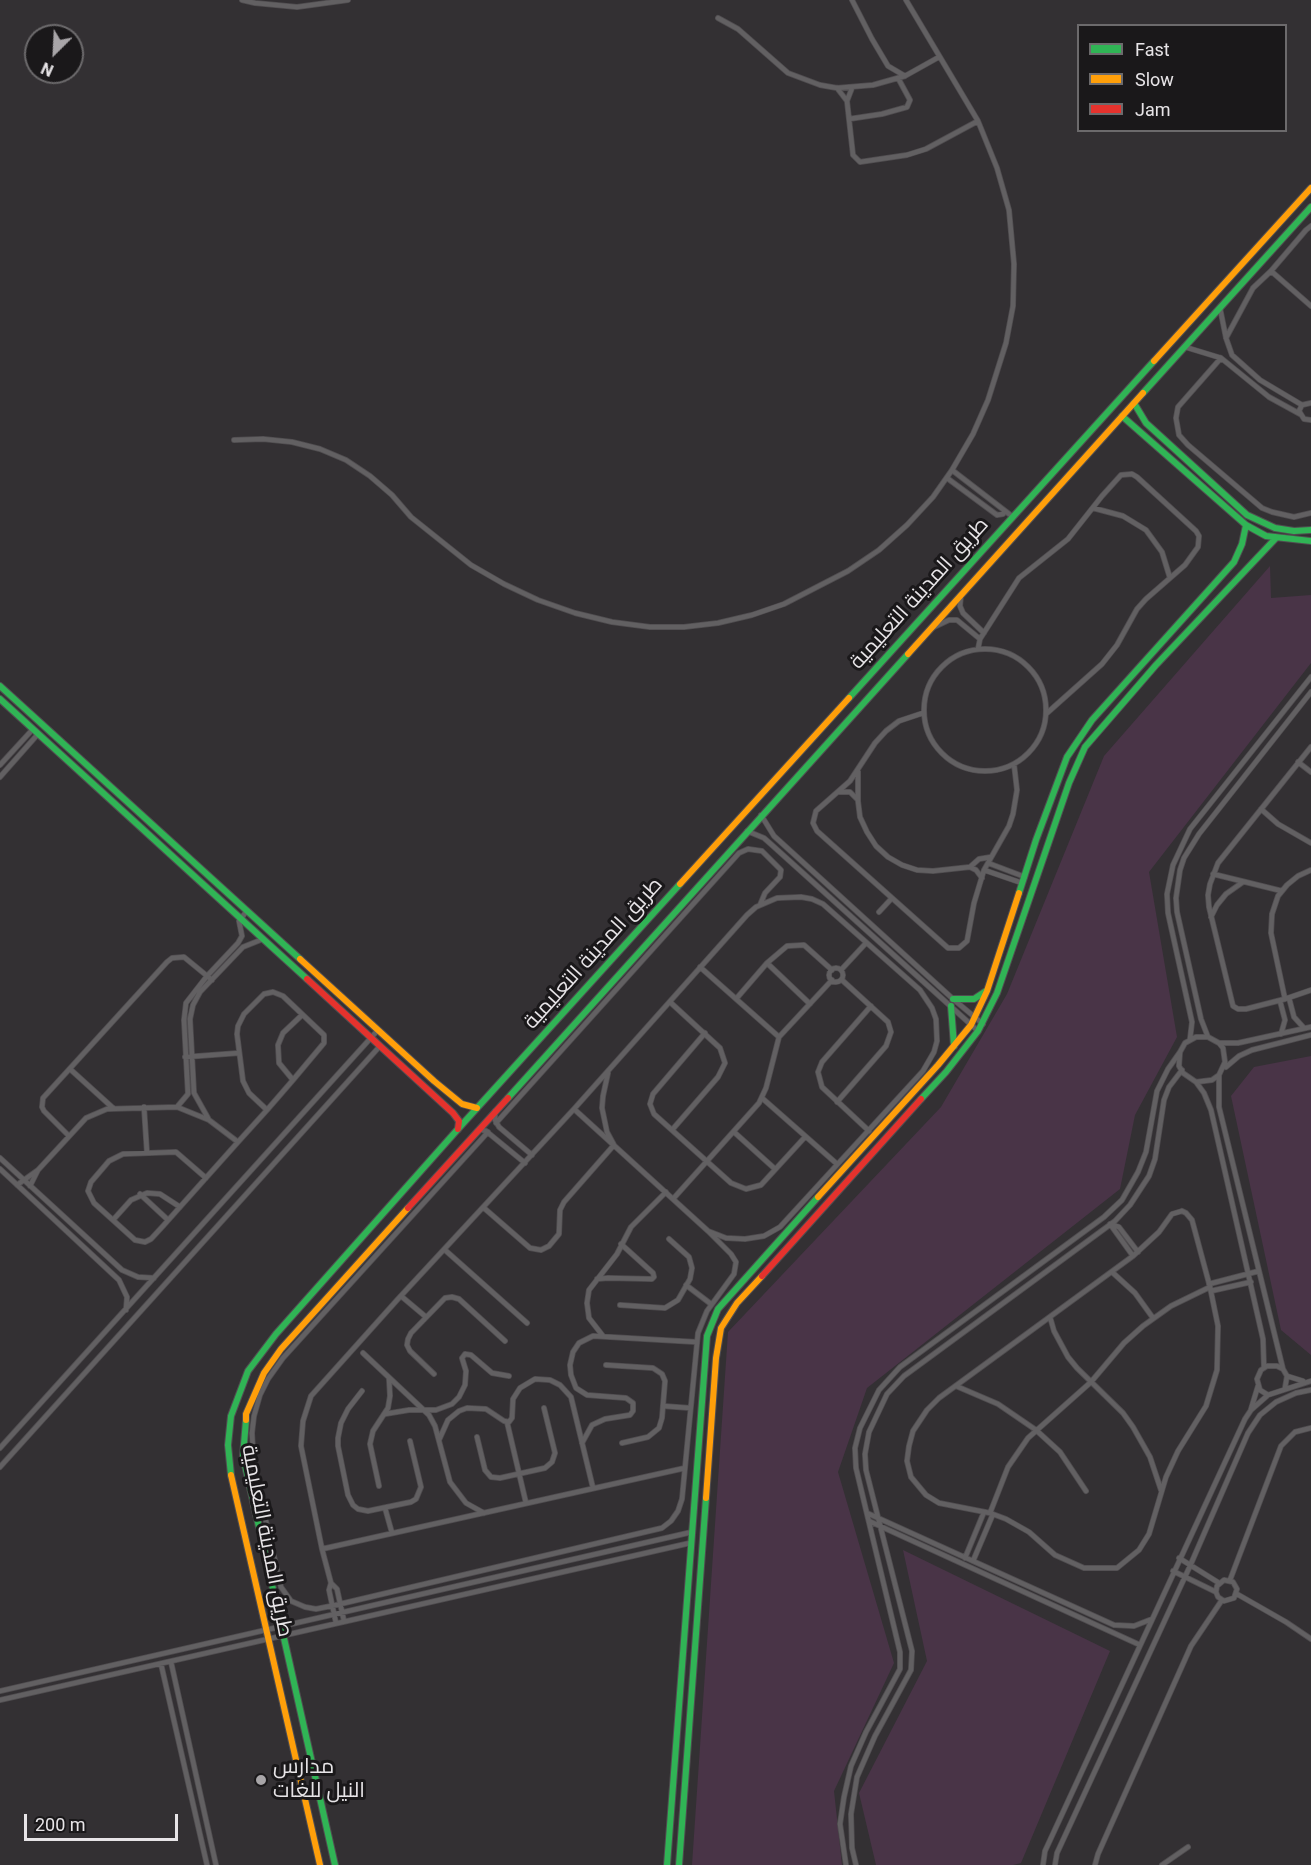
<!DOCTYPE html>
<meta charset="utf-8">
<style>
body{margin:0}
#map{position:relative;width:1311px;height:1865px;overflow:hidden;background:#333033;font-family:Roboto,sans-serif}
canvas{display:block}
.legend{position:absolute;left:1077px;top:24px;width:210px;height:108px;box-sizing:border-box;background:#1a181a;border:2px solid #6c6a6c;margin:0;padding:8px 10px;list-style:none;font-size:18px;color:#e7e4e7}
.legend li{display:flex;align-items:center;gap:12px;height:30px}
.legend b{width:30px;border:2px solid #6c6a6c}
.north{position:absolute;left:24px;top:24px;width:60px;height:60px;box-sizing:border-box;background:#1a181a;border:2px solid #6c6a6c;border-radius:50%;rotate:204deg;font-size:16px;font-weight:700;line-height:24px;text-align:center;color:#e7e4e7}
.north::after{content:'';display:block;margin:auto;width:21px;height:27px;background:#a8a5a8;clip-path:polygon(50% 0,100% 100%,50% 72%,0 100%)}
.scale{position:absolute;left:24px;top:1814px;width:154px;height:27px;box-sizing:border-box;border:3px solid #e7e4e7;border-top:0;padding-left:8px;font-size:18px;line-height:21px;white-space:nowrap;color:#e7e4e7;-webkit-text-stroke:4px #1a181a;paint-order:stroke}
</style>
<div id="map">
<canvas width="1311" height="1865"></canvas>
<ul class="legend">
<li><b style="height:8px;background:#30b455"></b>Fast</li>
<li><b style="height:8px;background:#ff9f0a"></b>Slow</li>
<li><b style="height:8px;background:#e5322d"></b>Jam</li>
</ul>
<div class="north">N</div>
<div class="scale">200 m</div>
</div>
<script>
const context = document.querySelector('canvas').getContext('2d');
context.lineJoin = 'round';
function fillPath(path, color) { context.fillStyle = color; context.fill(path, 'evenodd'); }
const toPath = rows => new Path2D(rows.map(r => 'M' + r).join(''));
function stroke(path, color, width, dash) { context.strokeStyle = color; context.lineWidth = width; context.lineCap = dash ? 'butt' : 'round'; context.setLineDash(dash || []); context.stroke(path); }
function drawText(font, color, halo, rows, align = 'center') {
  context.font = font + ' Roboto,Cairo,sans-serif'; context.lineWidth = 6; context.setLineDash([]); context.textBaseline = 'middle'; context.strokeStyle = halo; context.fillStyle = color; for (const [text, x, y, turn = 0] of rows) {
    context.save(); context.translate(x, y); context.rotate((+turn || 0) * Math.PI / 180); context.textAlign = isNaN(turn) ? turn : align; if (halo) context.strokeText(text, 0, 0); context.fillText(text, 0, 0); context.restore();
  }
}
fillPath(toPath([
 [1270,566,1271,598,1311,595,1311,663,1149,872,1177,1037,1135,1115,1120,1189,867,1388,838,1472,894,1663,834,1791,842,1865,692,1865,728,1332,941,1107,1007,994,1104,756],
 [1311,1056,1311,1355,1281,1330,1231,1096,1254,1067],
 [903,1550,1110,1651,1021,1863,1013,1865,876,1865,859,1793,927,1661]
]), '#493447');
const street = toPath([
 [242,0,255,3,297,7,348,0],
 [852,0,872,39,888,66,905,76],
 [718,18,738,29,788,73,820,85,837,88,873,85,905,76,939,57],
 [837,88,847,101],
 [852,88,847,101,853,155,860,162,907,155,926,149,978,121],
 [849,119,882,114,907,107,910,100,898,78],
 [1271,271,1311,306],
 [1220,308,1226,338,1232,355,1260,380,1302,405],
 [1226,338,1253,288,1271,271,1306,230,1311,226],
 [1185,347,1221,358,1269,397,1300,414],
 [1221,358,1178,407,1176,418,1179,435,1188,445,1262,508,1272,512,1294,517,1311,513],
 [1311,403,1302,405,1299,411,1304,419,1311,420],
 [234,440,263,439,292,442,320,449,346,460,370,476,392,495,411,517,471,565,504,584,538,600,575,613,612,622,650,627,684,627,718,623,752,615,784,604,848,571,879,550,907,525,933,497,952,470,973,434,988,400,1006,343,1013,306,1014,264,1009,210,997,168,978,121,906,0],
 [952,470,1013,517],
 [947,478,997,515,1003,514,1005,511],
 [1093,508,1123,516,1146,530,1162,552,1170,578],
 [961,595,960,606,963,613,984,633],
 [932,628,949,620,957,620,980,639],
 '924 710a61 61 0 1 1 122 0a61 61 0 1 1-122 0Z',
 [978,649,980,639,1019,578,1068,539,1102,496,1121,475,1132,474,1137,477,1196,531,1199,536,1198,547,1185,565,1146,599,1137,609,1117,645,1102,664,1046,714],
 [923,713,899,721,886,731,875,743,850,781,816,811,813,823,817,831,948,948,959,948,967,941,974,903,984,870,1009,826,1013,814,1017,790,1014,764],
 [1311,747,1218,863,1210,884,1208,895,1209,907,1233,1006,1238,1009,1246,1009,1285,999,1311,990],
 [1298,762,1311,772],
 [0,765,33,729],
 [858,771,858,801,860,817,867,832,876,846,888,857,902,865,917,870,933,871,970,867,976,870,982,878],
 [0,777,38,734],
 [839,792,850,792,857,799],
 [1261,809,1278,824,1311,843],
 [761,815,774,836,785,846,953,999,983,1024],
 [747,831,764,838,773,846,978,1031],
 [988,863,1025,877],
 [970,867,979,859,991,857],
 [984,870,1022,883],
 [1213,874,1282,891],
 [879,912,892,898],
 [1211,917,1217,905,1226,894,1243,882],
 [767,963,810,1004],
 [700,967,779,1037],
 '829 975a7 7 0 1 1 14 0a7 7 0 1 1-14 0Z',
 [841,970,866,943],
 [1289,998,1294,1017,1304,1028],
 [736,999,767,963,787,946,804,945,832,970],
 [1285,999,1271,933,1272,914,1278,896,1287,885,1298,876,1311,870],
 [1280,1001,1285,1020,1281,1034],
 [670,1002,720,1048,725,1063,718,1077,672,1130],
 [705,1033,653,1094,650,1104,654,1114,731,1183,746,1189,761,1185,805,1137],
 [1208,1037,1201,1019,1177,912,1176,898,1180,870,1184,858,1199,834,1311,692],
 [1190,1039,1192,1022,1168,913,1167,894,1173,865,1190,829,1311,677],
 [1220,1043,1238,1043,1311,1027],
 [185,1057,239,1053],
 [1226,1067,1239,1056,1252,1050,1311,1035],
 [70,1069,113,1108],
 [1219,1075,1219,1107,1283,1369],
 [293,1080,279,1063,278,1045,283,1033,302,1015],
 [1196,1082,1212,1080,1219,1075,1225,1062,1223,1048,1219,1043,1208,1037,1196,1037,1185,1043,1180,1052,1179,1066,1183,1073,1196,1082,1204,1093,1211,1110,1263,1339,1264,1368],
 [762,1098,837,1164],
 [837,1102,886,1046,891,1032,888,1022,842,980],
 [144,1107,147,1153],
 [177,1107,188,1094,184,1020,186,1003,207,976,238,943,242,936,239,921,246,912],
 [495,1111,495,1120,499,1127,532,1155],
 [208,1118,194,1093,190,1019,193,1005,200,992,243,947,263,939],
 [496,1123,739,853,748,849,762,851,781,870,780,877,765,893,760,905],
 [479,1129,486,1131,525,1163],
 [869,1131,822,1087,818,1072,822,1062,871,1006],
 [488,1132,283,1358,268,1379,260,1395,254,1416,252,1433,254,1469,281,1587,291,1601,305,1607,316,1609,336,1605,662,1528,671,1521,678,1511,682,1499,698,1333,707,1311,734,1274,736,1262,731,1254,708,1231,574,1109],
 [734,1132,775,1169],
 [69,1136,44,1111,42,1107,43,1098,167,962,172,958,184,957,212,980],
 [0,1158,122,1270,138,1277,154,1278],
 [0,1169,119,1280,127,1297,126,1310],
 [206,1178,176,1152,123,1154,109,1161,91,1182,88,1191,94,1203,135,1240,145,1242,151,1239,163,1226,238,1142,267,1110,293,1080,324,1043,324,1035,283,996,273,992,264,994,244,1014,238,1026,237,1034,243,1081,249,1093,267,1110],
 [17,1185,38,1170,86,1118,107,1109,177,1107,209,1120,238,1142],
 [30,1186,38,1170],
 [140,1194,168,1220],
 [673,1199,759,1103,766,1088,779,1037,832,980],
 [484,1208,530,1248,541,1250,549,1246,559,1234,560,1210,564,1202,614,1145,607,1132,602,1108,603,1096,608,1073],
 [1182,1211,1186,1213,1192,1220,1210,1287,1218,1326,1217,1370,1206,1406,1178,1451,1166,1477,1149,1534,1139,1550,1117,1568,1084,1568,1055,1555,1029,1532,1006,1519,990,1513,939,1503,926,1495,911,1477,907,1461,909,1446,913,1431,927,1410,939,1398,1133,1256,1159,1232,1172,1214,1182,1211],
 [113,1220,131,1200,147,1193,160,1194,180,1207],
 [1110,1224,1133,1256],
 [1110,1224,1119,1227,1138,1252],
 [445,1250,527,1323],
 [1112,1272,1135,1293,1153,1318],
 [597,1279,608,1278,652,1279,654,1277,653,1273,621,1244],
 [1209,1284,1259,1271],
 [686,1285,711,1304],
 [1211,1291,1251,1282],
 [401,1296,426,1317],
 [620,1305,665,1308,678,1300,690,1279,692,1268,689,1257,669,1239],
 [1050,1317,1054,1331,1068,1357,1077,1368,1123,1413,1133,1427,1150,1457,1161,1490],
 [603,1336,589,1318,587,1303,589,1290,617,1254,631,1227,666,1192],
 [363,1353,429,1415,435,1426,450,1482,466,1503,484,1513],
 [606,1365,653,1368,662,1374,665,1381,662,1418,659,1428,648,1437,622,1443],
 [434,1374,410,1351,407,1345,408,1339,411,1333,445,1298,452,1297,459,1299,505,1341],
 [1287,1376,1303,1381],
 [956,1386,998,1404,1036,1430,1060,1452,1086,1491],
 [362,1391,348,1409,341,1423,338,1438,338,1446,348,1495,353,1505,358,1509,368,1511,411,1502,416,1499,421,1487,410,1441],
 [1268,1395,1260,1390,1257,1379,1261,1370,1267,1366,1277,1366,1283,1369,1287,1376,1285,1388],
 [663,1406,690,1408],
 [1251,1409,1258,1386],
 [385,1414,409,1410,436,1410,452,1404,459,1397,465,1385,466,1371,462,1358,465,1354,471,1355,492,1373,509,1376],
 [507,1422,526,1503],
 [477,1437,485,1470,491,1477,500,1478,545,1468,552,1462,555,1453,544,1408],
 [439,1440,448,1420,459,1411,467,1408,486,1409,504,1421,509,1422,512,1418,513,1399,520,1388,535,1379,550,1380,560,1385,571,1397,593,1488],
 [582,1443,592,1425,605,1419,630,1415,633,1411,633,1403,626,1398,587,1395,576,1388,571,1375,570,1365,573,1352,579,1343,593,1336,696,1342],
 [0,1448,378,1030],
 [0,1467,380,1046],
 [379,1486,370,1444,373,1431,388,1408,390,1396,389,1378],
 [385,1508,392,1533],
 [867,1513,1114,1625,1134,1626,1152,1619],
 [990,1513,1008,1467,1028,1438,1091,1382,1124,1343,1143,1326,1171,1306,1210,1287],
 [869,1521,1140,1645],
 [322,1549,685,1468],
 [965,1558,984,1512],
 [1179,1558,1219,1583],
 [973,1561,993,1514],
 [1173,1571,1216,1592,1218,1597,1224,1601,1234,1598,1237,1589,1233,1582,1224,1580,1217,1586,1216,1592],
 [1230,1580,1281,1446,1295,1432,1311,1428],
 [331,1583,337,1589,344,1621],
 [1237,1594,1286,1622,1311,1639],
 [336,1623,329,1590,331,1583,322,1549,301,1446,303,1421,311,1396,398,1299,574,1109,747,915,756,907,777,898,801,897,812,899,823,904,920,990,932,1008,936,1019,937,1041,934,1052,923,1071,780,1227,764,1236,745,1239,726,1238,708,1231],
 [171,1662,216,1865],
 [161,1664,207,1865],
 [0,1691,692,1532],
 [0,1700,690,1543],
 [846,1865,840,1824,844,1797,851,1766,866,1732,900,1669,900,1652,856,1468,855,1448,860,1428,879,1390,900,1367,1104,1217,1122,1200,1138,1172,1146,1152,1157,1091,1168,1069,1180,1052],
 [856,1865,852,1848,851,1814,857,1777,875,1736,911,1670,912,1651,866,1470,865,1454,869,1432,887,1394,904,1376,1115,1221,1130,1205,1149,1176,1155,1159,1164,1100,1169,1087,1182,1070],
 [1043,1865,1045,1851,1245,1419,1251,1410,1268,1395,1311,1381],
 [1055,1865,1057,1853,1190,1566,1248,1433,1260,1415,1276,1402,1296,1393,1311,1390],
 [1095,1865,1098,1854,1191,1646,1222,1600],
 [1162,1865,1188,1847]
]);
const fast = toPath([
 [1143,393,1311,207],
 [1134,403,1146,423,1247,515,1275,528,1294,531,1311,530],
 [1122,416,1246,525,1266,536,1311,541],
 [0,686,300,959],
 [849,698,1154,361],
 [0,699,307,979],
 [1019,893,1036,840,1067,757,1092,720,1234,562,1242,544,1246,525],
 [953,999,974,999,986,991],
 [951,1006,954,1046],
 [508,1098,908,654],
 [921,1099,946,1072,978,1031,997,993,1069,783,1085,747,1156,665,1276,538],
 [246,1420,243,1456,335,1865],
 [231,1475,228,1445,231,1416,248,1371,276,1334,458,1129,680,884],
 [667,1865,707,1336,718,1309,818,1197],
 [679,1865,706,1498]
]);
const slow = toPath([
 [1154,361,1311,188],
 [908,654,1143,393],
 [680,884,849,698],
 [300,959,434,1081,462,1104,477,1108],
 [818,1197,938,1065,971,1025,987,991,1019,893],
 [246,1420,246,1414,264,1373,281,1349,408,1208],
 [231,1475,320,1865],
 [706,1498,716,1358,721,1328,737,1303,762,1276]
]);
const jam = toPath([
 [307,979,453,1113,459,1121,458,1129],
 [408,1208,508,1098],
 [762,1276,921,1099]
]);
stroke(street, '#504d50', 6);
stroke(fast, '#504d50', 8);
stroke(slow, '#504d50', 8);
stroke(jam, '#504d50', 8);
stroke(street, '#626062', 4.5);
stroke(fast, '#30b455', 6);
stroke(slow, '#ff9f0a', 6);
stroke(jam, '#e5322d', 6);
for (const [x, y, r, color] of [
 [261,1780,6,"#a8a5a8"]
]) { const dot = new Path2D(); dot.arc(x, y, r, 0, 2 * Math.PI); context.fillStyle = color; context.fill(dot); stroke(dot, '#1a181a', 2); }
drawText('21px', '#e7e4e7', '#1a181a', [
 ["طريق المدينة التعليمية",920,594,-48],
 ["طريق المدينة التعليمية",594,954,-48],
 ["طريق المدينة التعليمية",266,1541,79]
]);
drawText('21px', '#e7e4e7', '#1a181a', [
 ["مدارس",273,1768],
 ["النيل للغات",273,1792]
], 'left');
</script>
